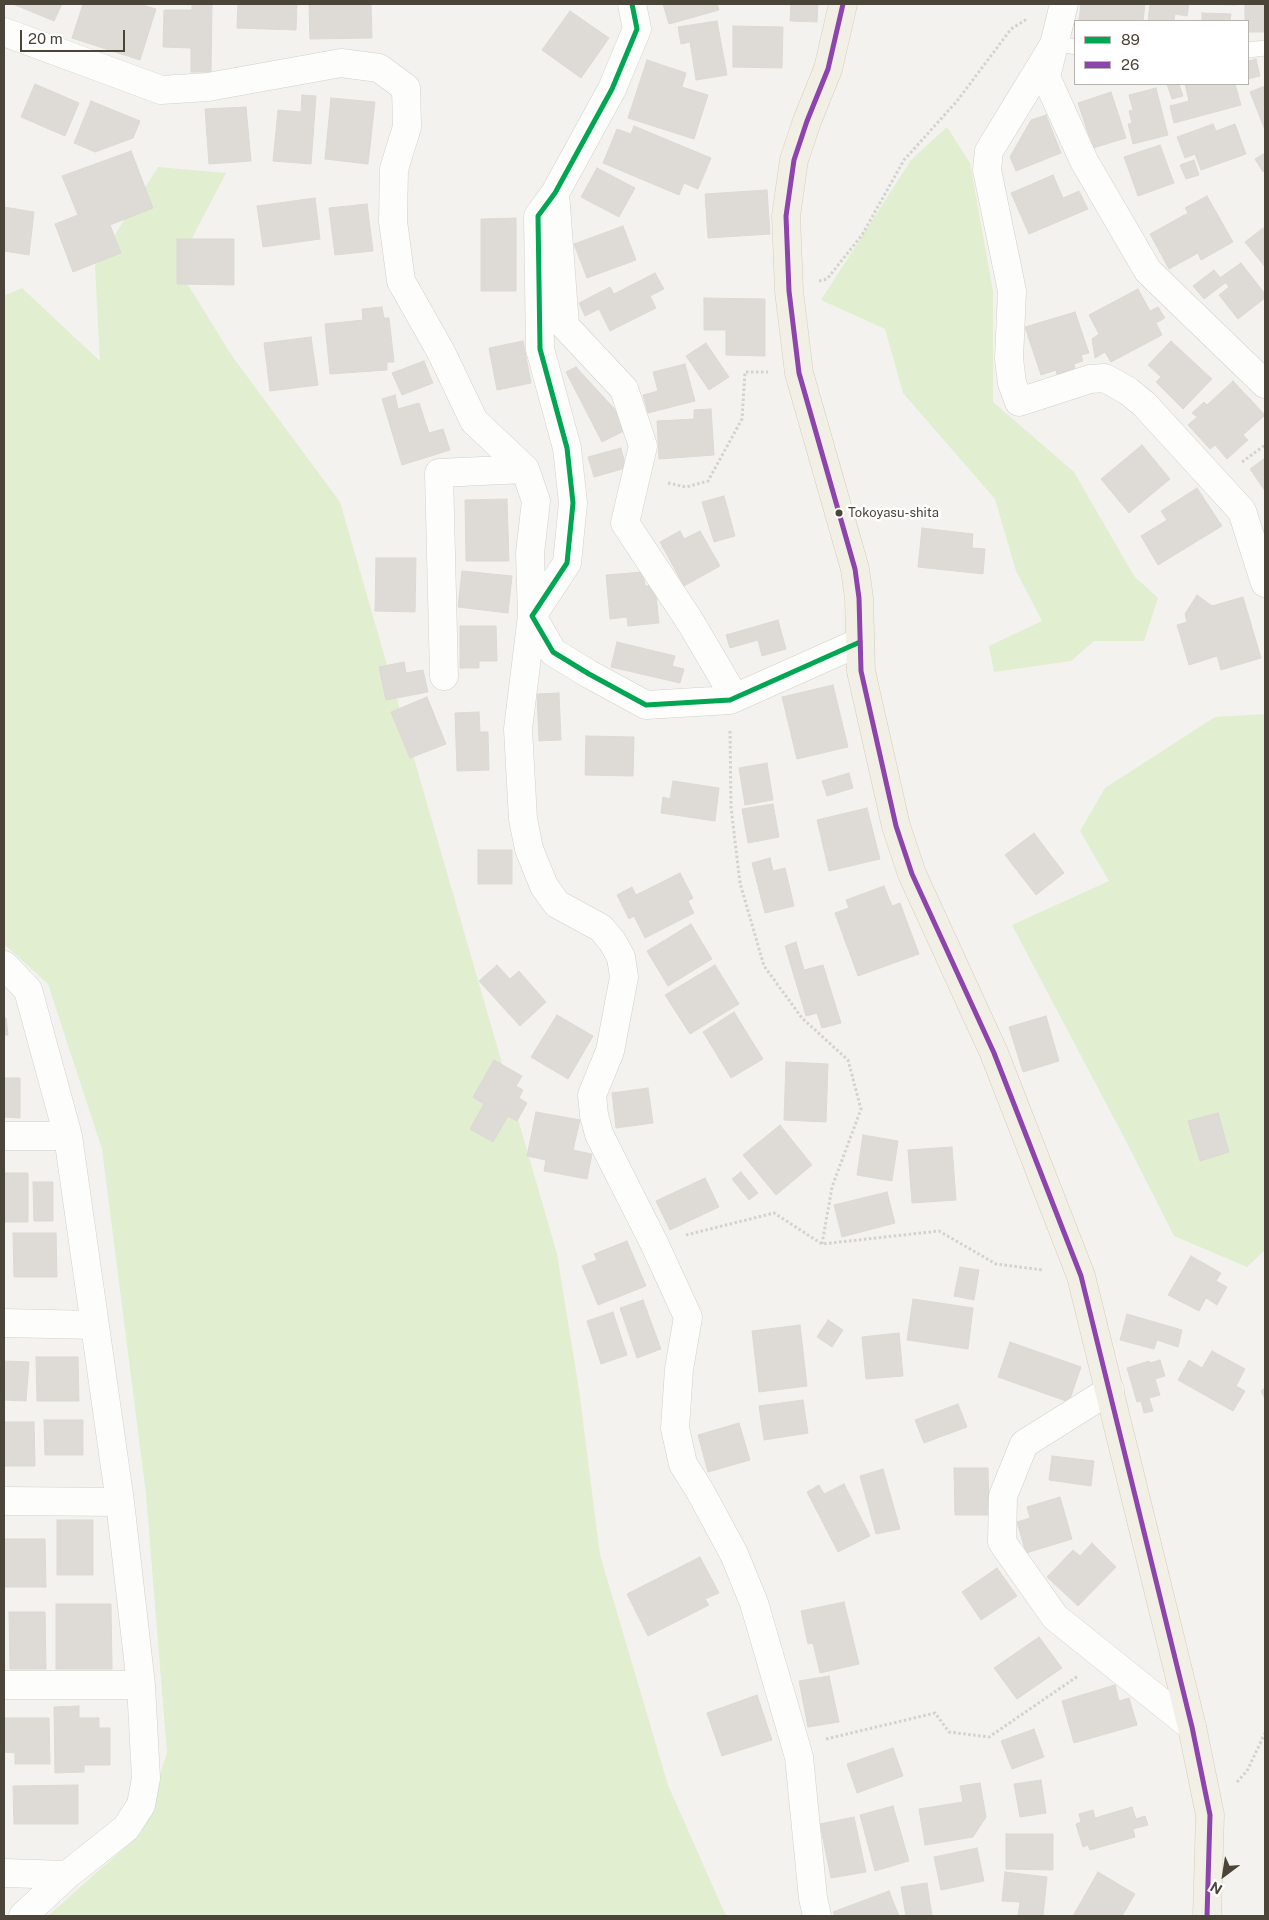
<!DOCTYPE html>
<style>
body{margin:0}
#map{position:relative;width:1269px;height:1920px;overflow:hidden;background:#f4f2ee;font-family:"Public Sans",sans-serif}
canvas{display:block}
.frame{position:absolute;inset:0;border:5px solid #4b4439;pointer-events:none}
.legend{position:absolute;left:1074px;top:20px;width:175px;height:65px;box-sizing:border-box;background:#fff;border:1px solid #b7b4b0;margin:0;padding:6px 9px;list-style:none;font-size:15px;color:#4b4439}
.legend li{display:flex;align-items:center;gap:10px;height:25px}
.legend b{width:25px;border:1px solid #b7b4b0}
.north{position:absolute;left:1199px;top:1850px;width:50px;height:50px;-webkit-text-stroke:4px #fff;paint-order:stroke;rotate:211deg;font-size:14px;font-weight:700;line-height:20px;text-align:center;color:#4b4439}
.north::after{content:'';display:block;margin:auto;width:18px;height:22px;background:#4b4439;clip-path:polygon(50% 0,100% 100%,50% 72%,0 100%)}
.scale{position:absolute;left:20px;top:30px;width:105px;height:22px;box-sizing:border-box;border:2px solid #4b4439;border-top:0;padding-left:6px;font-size:15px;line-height:18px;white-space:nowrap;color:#4b4439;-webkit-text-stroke:4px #fff;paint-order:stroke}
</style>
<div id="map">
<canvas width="1269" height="1920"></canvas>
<div class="frame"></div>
<ul class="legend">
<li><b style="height:6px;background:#00a651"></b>89</li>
<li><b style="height:6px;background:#8e44ad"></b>26</li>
</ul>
<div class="north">N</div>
<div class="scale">20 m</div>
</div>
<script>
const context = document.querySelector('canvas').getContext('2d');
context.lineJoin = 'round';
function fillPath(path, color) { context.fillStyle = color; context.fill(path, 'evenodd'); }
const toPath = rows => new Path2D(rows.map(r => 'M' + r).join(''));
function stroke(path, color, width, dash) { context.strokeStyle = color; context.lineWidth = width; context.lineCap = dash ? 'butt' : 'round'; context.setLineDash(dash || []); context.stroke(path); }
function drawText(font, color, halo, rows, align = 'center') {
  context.font = font + ' "Public Sans",sans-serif'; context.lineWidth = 5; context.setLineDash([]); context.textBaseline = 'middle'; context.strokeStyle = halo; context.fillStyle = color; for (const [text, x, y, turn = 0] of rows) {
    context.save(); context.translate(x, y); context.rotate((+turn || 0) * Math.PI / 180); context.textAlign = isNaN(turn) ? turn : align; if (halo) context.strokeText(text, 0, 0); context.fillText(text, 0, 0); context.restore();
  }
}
fillPath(toPath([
 [947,127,970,163,993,291,993,402,1074,472,1134,576,1158,598,1144,641,1094,641,1071,661,994,672,989,646,1042,621,1016,571,995,499,903,393,885,329,821,300,911,160],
 [158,167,226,173,177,267,232,356,340,502,557,1254,579,1390,600,1555,668,1785,726,1916,48,1916,141,1833,167,1753,146,1494,102,1149,48,984,4,944,4,296,22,288,100,361,95,266],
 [1265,714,1265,1250,1247,1267,1174,1236,1128,1145,1012,925,1109,881,1080,831,1105,788,1215,717]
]), '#e1eecf');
const building = toPath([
 [13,4,62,4,54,21,13,4],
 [83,4,139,4,156,9,140,60,72,38,83,4],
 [192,4,212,4,211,72,191,72,191,48,163,47,164,10,192,10,192,4],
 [238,4,297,4,296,30,237,28,238,4],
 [309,4,371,4,372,38,310,39,309,4],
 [663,4,717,4,719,10,669,24,663,4],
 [791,4,818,4,817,22,790,21,791,4],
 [1081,4,1145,4,1143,21,1079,21,1081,4],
 [1150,4,1189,4,1187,16,1175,14,1174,21,1148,21,1150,4],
 [1201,4,1236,4,1236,5,1201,4],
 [1245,4,1265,4,1265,32,1248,32,1248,21,1245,21,1245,4],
 [570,11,609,38,581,78,542,50,570,11],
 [1202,13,1231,14,1230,21,1202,21,1202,13],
 [717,21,727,75,696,80,690,42,681,44,678,27,717,21],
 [733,26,783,27,782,68,733,67,733,26],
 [1256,59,1260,76,1248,79,1248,61,1256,59],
 [647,60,686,73,682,87,708,95,694,139,628,118,647,60],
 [35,84,79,103,65,136,21,117,35,84],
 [1167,84,1179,84,1183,96,1172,99,1167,84],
 [1185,84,1235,84,1241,105,1174,123,1170,106,1189,101,1185,84],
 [1265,86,1265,130,1250,92,1265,86],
 [1156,88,1168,135,1133,144,1128,124,1132,123,1129,111,1133,110,1129,95,1156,88],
 [1111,92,1126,138,1093,148,1078,103,1111,92],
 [302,95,316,96,311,164,273,161,278,110,301,112,302,95],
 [331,98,375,102,368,164,325,159,331,98],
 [91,101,140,121,133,138,95,152,74,143,91,101],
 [246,107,251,161,209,164,205,109,246,107],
 [1046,115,1061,153,1016,171,1010,157,1031,120,1046,115],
 [1213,124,1216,131,1235,124,1246,154,1201,170,1195,154,1185,158,1177,137,1213,124],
 [634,126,711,158,698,189,684,183,679,195,603,163,617,129,631,134,634,126],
 [1160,145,1174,183,1138,196,1124,157,1160,145],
 [131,151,153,208,110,225,121,253,73,272,55,224,78,215,62,176,131,151],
 [1265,153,1265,170,1263,172,1255,159,1265,153],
 [1194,160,1199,175,1186,179,1180,165,1194,160],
 [597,168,635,188,619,217,581,197,597,168],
 [1053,175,1063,198,1079,191,1088,209,1029,234,1011,193,1053,175],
 [767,190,770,234,708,238,705,194,767,190],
 [1207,196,1233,242,1201,260,1198,253,1169,269,1150,234,1188,213,1185,208,1207,196],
 [315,198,320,239,263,247,257,206,315,198],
 [367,204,373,251,335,255,329,208,367,204],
 [4,207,34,212,29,255,4,251,4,207],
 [516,218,516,291,481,291,481,219,516,218],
 [623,226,636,260,587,278,574,244,623,226],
 [1263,228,1265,232,1265,267,1245,242,1263,228],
 [177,239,234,239,234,285,177,284,177,239],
 [1241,263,1265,294,1265,298,1238,319,1219,295,1229,287,1221,277,1241,263],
 [1214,270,1225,283,1204,299,1193,286,1214,270],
 [655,273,664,289,650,296,656,308,610,331,599,309,585,316,579,303,610,287,614,294,655,273],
 [1138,289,1150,311,1158,307,1165,318,1156,323,1162,335,1111,362,1105,352,1095,358,1092,339,1099,334,1089,315,1138,289],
 [704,298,765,299,765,356,726,355,726,330,704,330,704,298],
 [382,307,384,318,389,318,394,362,387,362,387,370,330,374,325,324,363,320,362,309,382,307],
 [1075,312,1089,353,1081,355,1083,361,1074,364,1075,368,1057,375,1056,370,1041,375,1025,327,1075,312],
 [311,337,318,385,270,391,264,343,311,337],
 [523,341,531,383,497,390,489,348,523,341],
 [1171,341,1212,379,1183,409,1156,382,1161,377,1148,365,1171,341],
 [706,343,729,377,709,390,686,356,706,343],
 [424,361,433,383,402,395,392,373,424,361],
 [685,364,695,401,648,413,643,395,658,391,653,372,685,364],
 [576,367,621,416,628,429,602,442,566,372,576,367],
 [1233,381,1265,415,1243,435,1248,440,1227,459,1215,445,1210,449,1188,425,1197,417,1192,413,1204,402,1207,405,1233,381],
 [395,395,398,409,419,403,429,433,443,429,450,450,402,465,382,399,395,395],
 [711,409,714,455,659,459,657,421,694,419,694,410,711,409],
 [1142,445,1170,479,1129,513,1101,479,1142,445],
 [621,448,626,468,594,477,588,457,621,448],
 [1265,458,1265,491,1250,469,1265,458],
 [1197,488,1222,526,1158,565,1141,536,1167,520,1161,511,1197,488],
 [724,496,735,536,714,542,702,502,724,496],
 [507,499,509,561,466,561,465,500,507,499],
 [922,528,973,534,972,548,985,549,983,574,918,567,922,528],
 [680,531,684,539,700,531,720,566,684,586,660,542,680,531],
 [376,558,416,558,415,612,375,611,376,558],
 [462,571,512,576,508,613,458,607,462,571],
 [643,572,645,586,655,585,659,623,628,626,627,617,610,619,606,575,643,572],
 [1197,595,1212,606,1243,597,1261,658,1221,670,1217,656,1189,665,1177,625,1187,622,1185,614,1197,595],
 [778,620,786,649,762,656,758,640,730,648,726,635,778,620],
 [460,626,496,626,497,661,479,661,479,668,460,668,460,626],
 [617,642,675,656,672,666,684,669,680,683,611,667,617,642],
 [404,662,406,673,423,670,428,692,386,700,379,667,404,662],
 [833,685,848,747,797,759,782,697,833,685],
 [559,693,561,740,539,741,537,694,559,693],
 [427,697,446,744,410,758,391,712,427,697],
 [479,712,480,732,488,732,489,770,457,771,455,713,479,712],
 [586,736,634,737,633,776,585,775,586,736],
 [767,763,773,800,745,805,739,768,767,763],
 [849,773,853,788,827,796,822,781,849,773],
 [673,781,719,788,715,821,661,813,663,797,670,799,673,781],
 [773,804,779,837,748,843,742,809,773,804],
 [867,808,880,859,829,871,817,820,867,808],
 [1034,833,1064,873,1036,895,1005,855,1034,833],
 [478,850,512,850,512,884,478,884,478,850],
 [770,858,773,871,785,868,794,906,765,913,752,863,770,858],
 [680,873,693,898,688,901,694,913,645,938,634,916,629,919,617,895,632,887,636,895,680,873],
 [884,886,892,906,900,903,919,954,858,976,835,913,849,908,846,900,884,886],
 [691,924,712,959,668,986,647,951,691,924],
 [796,942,804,970,823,965,841,1023,822,1028,817,1013,806,1016,785,946,796,942],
 [497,965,510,979,519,971,546,1002,520,1026,479,981,497,965],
 [715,965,739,1004,690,1034,665,995,715,965],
 [734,1012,763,1059,731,1078,703,1032,734,1012],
 [557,1015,593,1036,568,1079,531,1057,557,1015],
 [1046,1016,1059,1061,1023,1072,1009,1027,1046,1016],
 [4,1018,6,1018,8,1035,4,1035,4,1018],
 [494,1060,522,1076,516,1086,523,1090,519,1098,527,1103,517,1121,508,1116,493,1142,470,1129,484,1104,473,1097,494,1060],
 [786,1062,828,1064,826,1122,784,1120,786,1062],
 [4,1078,20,1078,20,1118,4,1117,4,1078],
 [648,1088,653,1123,616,1128,612,1093,648,1088],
 [536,1112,580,1120,573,1150,592,1154,587,1179,544,1171,546,1160,527,1156,536,1112],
 [1218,1113,1229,1152,1200,1161,1188,1121,1218,1113],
 [780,1125,812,1165,776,1195,743,1155,780,1125],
 [863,1135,898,1141,892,1181,857,1175,863,1135],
 [952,1147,956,1200,912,1203,908,1150,952,1147],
 [741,1172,758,1193,749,1200,732,1179,741,1172],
 [4,1173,28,1173,28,1222,4,1222,4,1173],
 [705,1178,719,1207,670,1230,656,1201,705,1178],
 [33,1182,53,1182,53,1221,34,1221,33,1182],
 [887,1192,895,1223,842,1237,834,1205,887,1192],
 [13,1233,56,1233,57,1277,14,1277,13,1233],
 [627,1241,646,1286,598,1305,582,1266,597,1260,594,1254,627,1241],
 [1191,1256,1221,1273,1216,1281,1227,1287,1217,1305,1206,1298,1199,1311,1168,1295,1191,1256],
 [960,1267,979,1270,974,1300,954,1296,960,1267],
 [913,1299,973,1308,968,1349,907,1340,913,1299],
 [643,1300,661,1349,637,1358,620,1308,643,1300],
 [613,1312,627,1355,601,1364,587,1321,613,1312],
 [1127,1314,1182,1330,1178,1347,1157,1340,1154,1349,1120,1340,1127,1314],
 [828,1320,843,1330,832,1347,817,1337,828,1320],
 [800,1325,807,1386,759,1392,752,1331,800,1325],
 [899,1333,903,1376,866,1379,862,1337,899,1333],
 [1010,1342,1081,1367,1069,1402,998,1377,1010,1342],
 [1212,1351,1245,1369,1236,1386,1245,1391,1233,1411,1178,1380,1189,1360,1202,1368,1212,1351],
 [36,1357,78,1357,79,1401,37,1401,36,1357],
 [1160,1360,1165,1376,1155,1379,1160,1395,1149,1398,1153,1411,1144,1413,1141,1401,1137,1402,1127,1368,1149,1361,1150,1363,1160,1360],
 [4,1361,29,1362,26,1401,4,1400,4,1361],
 [1265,1388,1265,1399,1261,1391,1265,1388],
 [803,1400,808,1433,764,1440,759,1406,803,1400],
 [958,1404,967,1427,924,1443,915,1420,958,1404],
 [44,1420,83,1420,83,1455,45,1455,44,1420],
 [4,1422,34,1422,35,1466,4,1466,4,1422],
 [739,1423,750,1460,708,1472,698,1435,739,1423],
 [1052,1456,1094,1461,1091,1486,1049,1480,1052,1456],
 [954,1468,988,1468,989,1515,955,1515,954,1468],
 [883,1469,900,1529,876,1534,860,1476,883,1469],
 [844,1484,870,1536,838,1552,807,1492,819,1485,824,1494,844,1484],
 [1060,1497,1072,1539,1026,1553,1017,1522,1030,1518,1027,1507,1060,1497],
 [57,1520,93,1520,93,1575,57,1575,57,1520],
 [4,1539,45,1539,46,1587,4,1587,4,1539],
 [1092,1543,1116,1567,1078,1606,1047,1577,1073,1550,1080,1556,1092,1543],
 [700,1557,719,1593,705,1599,709,1605,648,1636,627,1594,700,1557],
 [997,1568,1017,1596,981,1620,962,1592,997,1568],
 [844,1602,859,1664,820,1673,813,1643,808,1644,801,1611,844,1602],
 [56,1604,111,1604,112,1669,56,1669,56,1604],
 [9,1612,45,1612,46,1669,10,1669,9,1612],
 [1039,1637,1062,1668,1017,1699,994,1668,1039,1637],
 [829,1676,839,1722,808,1727,799,1681,829,1676],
 [1115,1685,1119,1701,1129,1698,1137,1725,1074,1743,1062,1701,1115,1685],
 [757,1695,772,1740,722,1756,707,1713,757,1695],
 [79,1706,79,1718,99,1718,99,1728,110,1728,110,1765,84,1765,84,1772,55,1773,54,1707,79,1706],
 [4,1718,49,1718,50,1764,15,1764,15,1753,4,1752,4,1718],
 [1034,1729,1044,1757,1012,1769,1001,1741,1034,1729],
 [893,1748,903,1776,857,1793,847,1764,893,1748],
 [1041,1780,1046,1813,1020,1817,1014,1784,1041,1780],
 [980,1783,986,1817,973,1837,925,1845,919,1809,963,1802,960,1786,980,1783],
 [78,1785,78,1824,14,1824,13,1786,78,1785],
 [893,1806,909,1861,875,1871,860,1815,893,1806],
 [1132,1807,1136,1819,1145,1816,1148,1825,1133,1829,1135,1837,1090,1850,1088,1845,1083,1847,1076,1824,1081,1822,1079,1814,1093,1810,1095,1818,1132,1807],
 [854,1817,866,1872,831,1878,820,1824,854,1817],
 [1006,1834,1053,1834,1053,1870,1006,1869,1006,1834],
 [977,1848,984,1881,941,1890,934,1857,977,1848],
 [1005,1872,1047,1877,1043,1916,1018,1916,1020,1902,1002,1901,1005,1872],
 [1098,1872,1135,1894,1122,1916,1073,1916,1098,1872],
 [927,1883,932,1916,906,1916,901,1887,927,1883],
 [889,1891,899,1916,835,1916,833,1912,889,1891]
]);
fillPath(building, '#dedbd6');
stroke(building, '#dcd9d4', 1);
const service = toPath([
 [1055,43,1075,47],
 [1248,50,1265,48]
]);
const minor = toPath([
 [632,4,637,29,612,89,555,193,538,216,540,349,567,448,573,503,567,563,532,616,553,652,589,674,646,705,730,700,860,642],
 [1064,4,1046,77,1084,161,1148,271,1265,384],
 [4,32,161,90,208,87,341,63,379,68,406,88,407,127,394,169,393,221,401,281,441,352,474,421,525,469,536,501,530,553,532,616,518,729,523,819,529,849,544,886,557,904,601,928,612,941,621,957,624,977,610,1051,592,1095,594,1115,599,1134,654,1243,688,1317,679,1369,675,1428,683,1464,700,1491,734,1554,754,1603,799,1757,813,1898,817,1916],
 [1055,43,989,151,987,170,1012,291,1009,359,1012,383,1019,402,1090,379,1105,378,1128,391,1144,404,1242,511,1265,583],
 [555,193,565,326,624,389,643,446,625,523,691,623,735,698],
 [444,676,439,473,525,469],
 [4,965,28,990,68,1136,120,1502,141,1685,146,1778,141,1805,126,1828,67,1875,23,1916],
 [4,1136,68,1136],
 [4,1323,95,1325],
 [1110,1390,1024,1444,1003,1496,1002,1542,1055,1617,1192,1727],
 [4,1501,120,1502],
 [4,1685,141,1685],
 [4,1873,67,1875]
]);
const primary = toPath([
 [843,4,828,69,807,121,794,160,786,216,789,291,799,373,855,569,859,598,861,671,896,826,912,874,994,1053,1081,1276,1192,1727,1210,1815,1207,1916]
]);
stroke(service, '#d2d0cb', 16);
stroke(minor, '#d2d0cb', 29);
stroke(primary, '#d6cebb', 29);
stroke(toPath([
 [819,281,827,279,862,235,904,160,957,101,1011,29,1027,19],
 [1242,462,1265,445],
 [668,483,686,487,708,481,742,419,745,372,768,372],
 [730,731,731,807,740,883,764,966,802,1018,848,1060,861,1109,832,1187,822,1244],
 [686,1235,774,1213,822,1244,939,1231,996,1264,1043,1270],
 [826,1739,935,1713,949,1732,989,1737,1078,1676],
 [1237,1782,1247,1771,1265,1733]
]), '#d3d2cc', 3, [2.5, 2.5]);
stroke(service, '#fdfdfc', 15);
stroke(minor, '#fdfdfc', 28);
stroke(primary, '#f2efe6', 28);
stroke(toPath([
 [632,4,637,29,612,89,555,193,538,216,540,349,567,448,573,503,567,563,532,616,553,652,589,674,646,705,730,700,860,642]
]), '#00a651', 5);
stroke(toPath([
 [843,4,828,69,807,121,794,160,786,216,789,291,799,373,855,569,859,598,861,671,896,826,912,874,994,1053,1081,1276,1192,1727,1210,1815,1207,1916]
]), '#8e44ad', 5);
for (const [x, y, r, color] of [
 [839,513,4.5,"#4b4439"]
]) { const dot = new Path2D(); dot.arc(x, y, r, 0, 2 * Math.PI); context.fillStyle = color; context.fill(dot); stroke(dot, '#fff', 2); }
drawText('13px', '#4b4439', '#fff', [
 ["Tokoyasu-shita",848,513]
], 'left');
</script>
